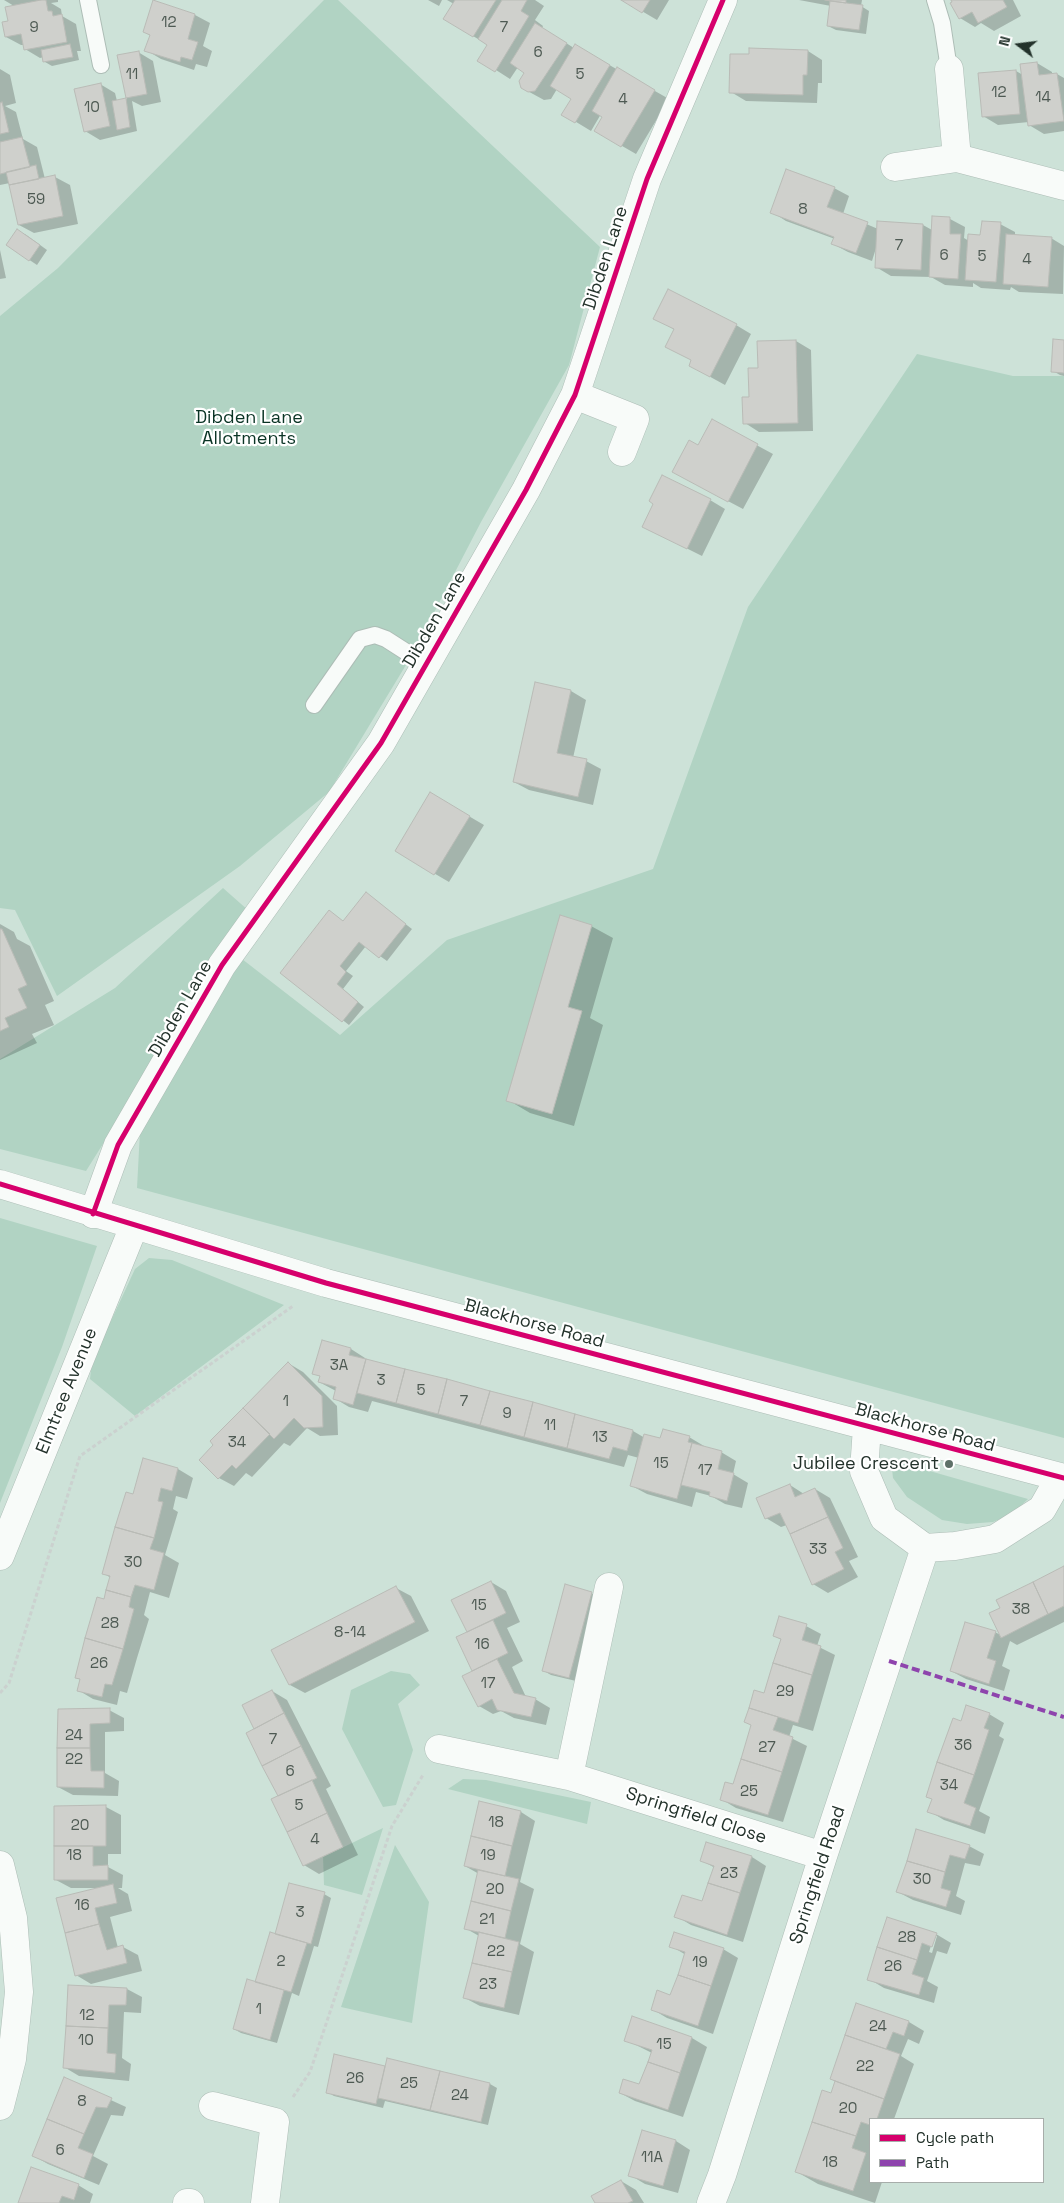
<!DOCTYPE html>
<style>
body{margin:0}
#map{position:relative;width:1064px;height:2203px;overflow:hidden;background:#cde2d8;font-family:"Space Grotesk",sans-serif}
canvas{display:block}
.legend{position:absolute;left:869px;top:2118px;width:175px;height:65px;box-sizing:border-box;background:#fff;border:1px solid #a7adaa;margin:0;padding:6px 9px;list-style:none;font-size:15px;color:#23322b}
.legend li{display:flex;align-items:center;gap:10px;height:25px}
.legend b{width:25px;border:1px solid #a7adaa}
.north{position:absolute;left:994px;top:20px;width:50px;height:50px;-webkit-text-stroke:4px #fff;paint-order:stroke;rotate:285deg;font-size:14px;font-weight:700;line-height:20px;text-align:center;color:#23322b}
.north::after{content:'';display:block;margin:auto;width:18px;height:22px;background:#23322b;clip-path:polygon(50% 0,100% 100%,50% 72%,0 100%)}
</style>
<div id="map">
<canvas width="1064" height="2203"></canvas>
<ul class="legend">
<li><b style="height:6px;background:#d6006c"></b>Cycle path</li>
<li><b style="height:6px;background:#8e44ad"></b>Path</li>
</ul>
<div class="north">N</div>
</div>
<script>
const context = document.querySelector('canvas').getContext('2d');
context.lineJoin = 'round';
function fillPath(path, color) { context.fillStyle = color; context.fill(path, 'evenodd'); }
const toPath = rows => new Path2D(rows.map(r => 'M' + r).join(''));
function stroke(path, color, width, dash) { context.strokeStyle = color; context.lineWidth = width; context.lineCap = dash ? 'butt' : 'round'; context.setLineDash(dash || []); context.stroke(path); }
function drawText(font, color, halo, rows, align = 'center') {
  context.font = font + ' "Space Grotesk",sans-serif'; context.lineWidth = 4.5; context.setLineDash([]); context.textBaseline = 'middle'; context.strokeStyle = halo; context.fillStyle = color; for (const [text, x, y, turn = 0] of rows) {
    context.save(); context.translate(x, y); context.rotate((+turn || 0) * Math.PI / 180); context.textAlign = isNaN(turn) ? turn : align; if (halo) context.strokeText(text, 0, 0); context.fillText(text, 0, 0); context.restore();
  }
}
fillPath(toPath([
 [324,0,338,0,600,247,569,365,481,522,412,655,329,792,240,866,57,996,15,910,0,908,0,316,58,268],
 [917,354,1013,376,1064,376,1064,1438,137,1188,140,1131,242,959,340,1035,447,940,653,869,748,607],
 [223,888,249,911,86,1171,0,1149,0,1059,115,988],
 [0,1218,97,1246,62,1347,0,1503],
 [149,1258,172,1260,284,1305,135,1416,90,1379,92,1362,135,1269],
 [891,1460,1028,1499,1012,1514,993,1522,967,1524,942,1520,907,1497,893,1478],
 [391,1671,410,1674,420,1685,398,1704,413,1750,396,1805,383,1807,342,1729,351,1690],
 [463,1779,486,1780,591,1802,587,1824,448,1789],
 [383,1828,362,1895,324,1885,323,1857],
 [395,1845,429,1902,412,2023,341,2007]
]), '#b1d3c3');
fillPath(toPath([
 [4,0,58,0,58,2,51,3,61,9,62,16,76,24,81,51,77,51,79,60,52,66,45,62,44,57,40,58,25,49,24,45,21,45,6,37,14,6],
 [428,0,442,0,439,6],
 [447,0,535,0,544,6,535,20,543,26,542,28,574,48,590,54,669,99,636,154,596,131,604,116,601,114,591,131,563,114,573,98,557,89,551,99,544,100,522,88,526,72,518,67,510,79,496,70,488,45,473,36,454,4],
 [623,0,669,0,657,20],
 [799,0,862,0,861,6,869,11,866,34,836,30,828,26,831,6],
 [952,0,1013,0,1021,16,994,31,981,23,975,27,960,18],
 [154,2,195,15,210,23,203,46,212,51,207,67,196,64,194,70,161,59,146,50,151,36,144,32],
 [808,51,822,60,822,83,818,83,817,103,746,101,731,92,750,56],
 [138,52,153,61,161,102,142,106,132,101,137,131,100,140,85,131,100,84,115,93,117,101,127,99,118,56],
 [1037,63,1052,72,1052,75,1057,74,1064,78,1064,131,1044,134,1029,125,1029,122,998,125,983,116,1016,71,1023,75],
 [0,69,10,75,16,103,5,106,16,112,23,139,37,147,45,179,55,177,70,185,78,224,34,233,19,225,10,183,0,185],
 [834,188,849,196,843,214,878,229,923,225,932,230,933,218,950,219,965,227,964,238,969,241,981,237,1000,224,1015,232,1015,236,1051,238,1064,246,1063,294,1019,292,1011,287,1010,290,981,288,973,283,973,287,945,285,931,277,891,276,876,267,876,248,872,261,848,252,833,244,835,239,786,221,772,212],
 [25,234,47,250,37,265,7,245],
 [0,250,6,278,0,279],
 [655,319,736,325,751,334,725,385,705,374,675,330],
 [796,341,811,350,813,431,759,432,745,423,759,369],
 [1064,341,1064,376,1060,375,1053,371],
 [712,421,773,454,743,509,688,480],
 [710,500,725,509,702,556,644,527],
 [536,684,571,691,586,700,573,758,586,761,601,769,593,805,529,790,514,782],
 [431,794,484,825,449,882,396,851],
 [366,894,412,929,387,961,366,946,346,971,353,976,343,989,364,1007,349,1025,282,973,330,912,344,922],
 [0,924,14,932,17,939,30,946,54,1001,45,1005,54,1025,32,1034,37,1043,0,1060],
 [591,926,613,938,590,1018,603,1025,574,1126,530,1113,508,1100],
 [351,1349,365,1358,365,1360,633,1431,645,1438,661,1440,689,1437,704,1446,703,1448,721,1452,736,1461,733,1474,748,1483,742,1508,725,1504,711,1496,696,1492,692,1507,647,1494,632,1486,639,1458,628,1455,624,1467,372,1401,368,1412,349,1407,334,1398,336,1391,319,1382,321,1377,313,1373],
 [288,1363,303,1372,337,1406,338,1435,320,1436,307,1428,290,1446,284,1443,252,1477,246,1473,234,1486,219,1478],
 [144,1460,178,1469,193,1478,187,1499,176,1496,173,1509,178,1512,165,1555,179,1563,169,1598,150,1592,144,1615,149,1619,137,1658,127,1693,120,1691,117,1705,93,1699,78,1690,81,1680,77,1678,105,1600,111,1578,103,1573,134,1496],
 [790,1485,804,1494,815,1489,830,1498,858,1557,849,1561,858,1577,828,1593,813,1584,787,1525,781,1527,766,1518],
 [1064,1568,1064,1622,1017,1645,1010,1641,1002,1666,1010,1670,1004,1691,966,1679,951,1671,995,1632,1002,1636,1001,1608],
 [491,1582,506,1591,520,1622,507,1628,523,1661,512,1667,526,1697,535,1699,550,1708,546,1725,514,1718,501,1711,493,1714,479,1706,474,1671,458,1638,469,1633,453,1600],
 [396,1588,411,1596,429,1631,305,1693,290,1685,273,1650],
 [591,1593,598,1597,576,1681,551,1675,544,1671],
 [806,1626,821,1634,817,1646,835,1655,813,1731,793,1725,789,1737,807,1746,783,1822,736,1808,721,1799,734,1786,753,1726,745,1722,755,1692,764,1695,782,1640,774,1636],
 [272,1691,287,1700,331,1786,326,1789,358,1855,319,1874,304,1865,256,1729],
 [59,1710,109,1710,124,1718,124,1731,105,1732,105,1773,119,1781,118,1796,73,1795,58,1787],
 [989,1714,1004,1723,999,1736,1004,1739,979,1811,990,1817,985,1834,944,1820,929,1811,961,1722],
 [106,1807,121,1815,121,1854,108,1854,108,1867,123,1875,122,1888,118,1888,128,1894,132,1911,110,1917,118,1948,123,1947,138,1955,142,1971,91,1984,76,1975,98,1888,71,1888,56,1880],
 [521,1812,535,1821,520,1882,534,1889,520,1944,534,1952,519,2015,480,2006,465,1998,479,1936,465,1928,479,1874,465,1866],
 [917,1831,969,1846,984,1854,980,1866,965,1863,956,1896,965,1901,961,1915,913,1900,898,1892],
 [707,1843,752,1857,766,1866,743,1942,691,1925,676,1916,703,1903,715,1868,701,1860],
 [324,1894,331,1898,318,1947,314,1946,299,1996,292,1993,277,2043,241,2033,234,2029,276,1936],
 [888,1919,936,1934,951,1943,947,1954,937,1951,927,1981,938,1987,934,2003,884,1988,869,1979],
 [934,1936,937,1936,932,1953,929,1952],
 [671,1946,723,1949,738,1958,713,2034,667,2018,652,2009,671,1996,686,1955],
 [69,1987,127,1989,142,1997,141,2013,124,2012,122,2058,131,2064,129,2081,79,2076,64,2067],
 [857,2004,909,2022,924,2031,919,2044,908,2039,901,2056,914,2064,894,2119,870,2119,870,2182,882,2182,875,2203,818,2184,797,2172,832,2095,836,2082,831,2079],
 [633,2018,692,2038,707,2047,683,2117,635,2101,620,2093,640,2086,652,2053,626,2040],
 [335,2055,386,2067,388,2059,490,2084,497,2088,488,2125,385,2101,383,2108,334,2096,327,2092],
 [65,2079,126,2107,123,2116,111,2115,93,2156,108,2164,99,2185,48,2164,34,2156],
 [676,2141,690,2150,678,2193,645,2184,630,2175],
 [621,2181,636,2190,644,2203,596,2203],
 [78,2185,93,2194,90,2203,20,2203]
]), '#0003');
const building = toPath([
 [41,0,46,0,48,11,52,11,53,16,62,14,67,42,24,50,21,34,5,37,2,22,8,21,5,7,41,0],
 [153,0,195,14,188,39,198,42,192,60,181,57,180,62,144,51,150,35,143,32,153,0],
 [455,0,496,0,473,37,443,19,455,0],
 [502,0,527,0,521,11,529,16,495,72,477,61,487,45,478,39,502,0],
 [621,0,650,0,642,13,621,0],
 [825,0,846,0,846,3,825,0],
 [951,0,1003,0,1007,7,978,23,972,12,959,19,950,3,952,2,951,0],
 [830,1,863,5,859,30,827,26,830,1],
 [535,23,567,43,535,91,528,92,521,88,519,81,524,73,510,63,535,23],
 [70,44,73,57,43,62,41,50,70,44],
 [575,44,610,65,575,123,561,115,571,99,550,86,575,44],
 [749,48,808,50,807,75,803,75,803,95,729,93,730,54,749,54,749,48],
 [139,51,147,94,126,98,117,55,139,51],
 [1037,62,1039,75,1057,73,1064,121,1028,126,1020,64,1037,62],
 [617,67,655,90,621,147,594,131,602,117,592,111,617,67],
 [1016,70,1020,114,982,117,978,73,1016,70],
 [101,83,110,126,84,132,74,89,101,83],
 [126,98,130,127,117,130,112,101,126,98],
 [2,102,9,132,0,134,0,103,2,102],
 [22,137,30,167,0,174,0,142,22,137],
 [36,165,39,179,9,185,6,172,36,165],
 [786,169,835,187,827,207,868,222,856,253,831,244,834,237,770,213,786,169],
 [55,175,63,216,18,225,9,185,55,175],
 [932,216,950,217,950,234,961,234,958,279,929,277,932,216],
 [877,221,923,224,921,270,875,268,877,221],
 [982,221,1001,222,996,282,965,280,968,234,980,235,982,221],
 [17,229,40,245,29,261,6,245,17,229],
 [1006,234,1052,237,1048,287,1003,284,1006,234],
 [668,289,737,324,710,377,689,366,691,360,665,347,674,329,653,319,668,289],
 [1053,339,1064,340,1064,373,1051,372,1053,339],
 [796,340,798,423,743,424,742,397,749,397,748,368,758,368,757,341,796,340],
 [712,419,758,444,728,502,672,472,689,440,698,445,712,419],
 [662,475,711,499,687,549,642,527,653,504,649,501,662,475],
 [535,682,571,690,557,753,587,759,578,797,513,782,535,682],
 [430,792,470,816,434,875,395,851,430,792],
 [366,892,406,924,379,958,359,942,340,966,346,972,337,984,358,1002,342,1022,280,973,329,910,343,921,366,892],
 [560,915,592,925,568,1007,582,1011,552,1114,506,1101,560,915],
 [0,929,2,929,27,985,18,989,27,1008,5,1018,9,1027,0,1031,0,929],
 [322,1340,351,1348,349,1355,366,1359,353,1405,333,1399,336,1387,318,1382,320,1376,312,1374,322,1340],
 [366,1359,405,1369,396,1403,357,1393,366,1359],
 [288,1362,322,1396,323,1427,304,1428,294,1418,274,1439,243,1408,288,1362],
 [405,1369,447,1379,438,1414,396,1403,405,1369],
 [447,1379,490,1391,480,1425,438,1414,447,1379],
 [490,1391,533,1402,524,1437,480,1425,490,1391],
 [533,1402,575,1414,567,1448,524,1437,533,1402],
 [243,1408,270,1434,236,1469,232,1465,218,1479,199,1460,213,1445,210,1441,243,1408],
 [575,1414,633,1430,627,1451,613,1447,609,1459,567,1448,575,1414],
 [663,1429,690,1436,688,1442,692,1443,677,1499,630,1486,644,1434,660,1438,663,1429],
 [692,1443,722,1451,718,1469,734,1473,727,1501,709,1496,710,1492,681,1485,692,1443],
 [143,1458,178,1468,172,1491,161,1488,158,1501,163,1502,154,1538,115,1527,126,1492,133,1494,143,1458],
 [790,1484,795,1497,815,1488,828,1517,790,1534,780,1513,765,1519,756,1498,790,1484],
 [828,1517,843,1548,835,1552,844,1569,812,1585,790,1534,828,1517],
 [115,1527,154,1538,150,1549,164,1553,154,1590,135,1585,131,1597,106,1590,110,1576,102,1574,115,1527],
 [1064,1566,1064,1606,1048,1614,1033,1582,1064,1566],
 [491,1581,506,1613,467,1632,451,1600,491,1581],
 [1033,1582,1048,1614,1001,1638,989,1613,1000,1608,996,1600,1033,1582],
 [565,1584,592,1592,569,1678,542,1671,565,1584],
 [396,1586,415,1622,289,1685,271,1650,396,1586],
 [106,1590,131,1597,129,1607,134,1609,123,1649,85,1638,97,1597,104,1599,106,1590],
 [779,1616,807,1624,802,1640,821,1646,812,1675,773,1663,781,1639,773,1636,779,1616],
 [493,1620,508,1653,472,1671,456,1637,493,1620],
 [965,1622,996,1631,987,1658,996,1661,989,1684,950,1671,965,1622],
 [85,1638,123,1649,112,1685,105,1684,102,1697,77,1691,80,1679,75,1678,85,1638],
 [497,1659,514,1693,536,1698,531,1717,497,1710,492,1699,478,1707,462,1676,497,1659],
 [773,1663,812,1675,798,1723,749,1708,754,1690,764,1693,773,1663],
 [272,1690,284,1713,254,1729,242,1705,272,1690],
 [966,1705,990,1713,984,1728,989,1730,974,1775,937,1762,953,1718,961,1721,966,1705],
 [110,1708,110,1723,90,1724,90,1748,57,1748,58,1709,110,1708],
 [749,1708,778,1717,773,1730,793,1737,782,1772,741,1759,751,1725,744,1722,749,1708],
 [284,1713,301,1746,262,1766,246,1733,284,1713],
 [301,1746,317,1778,278,1796,262,1766,301,1746],
 [57,1748,90,1748,91,1771,104,1771,104,1788,57,1787,57,1748],
 [741,1759,782,1772,768,1815,720,1800,725,1782,733,1784,741,1759],
 [937,1762,974,1775,964,1803,976,1808,970,1826,927,1812,932,1799,926,1797,937,1762],
 [312,1780,327,1813,287,1832,271,1799,312,1780],
 [479,1801,521,1811,512,1846,471,1836,479,1801],
 [106,1805,106,1846,54,1846,54,1806,106,1805],
 [327,1813,343,1847,303,1866,287,1832,327,1813],
 [916,1829,970,1845,965,1859,950,1855,945,1872,907,1861,916,1829],
 [471,1836,512,1846,505,1876,464,1866,471,1836],
 [706,1842,752,1856,740,1893,708,1883,714,1866,700,1861,706,1842],
 [54,1846,93,1846,93,1866,108,1865,108,1880,54,1880,54,1846],
 [907,1861,945,1872,941,1888,951,1891,946,1907,896,1892,907,1861],
 [478,1870,519,1879,511,1911,471,1901,478,1870],
 [289,1883,325,1892,311,1944,275,1934,289,1883],
 [708,1883,740,1893,727,1935,674,1917,682,1895,702,1901,708,1883],
 [113,1884,117,1903,95,1908,99,1924,65,1933,56,1898,113,1884],
 [471,1901,511,1911,505,1938,464,1929,471,1901],
 [887,1917,937,1933,932,1947,922,1943,917,1960,877,1947,887,1917],
 [99,1924,107,1950,123,1945,127,1963,75,1976,65,1933,99,1924],
 [270,1932,307,1943,291,1992,255,1982,270,1932],
 [479,1932,519,1942,512,1972,472,1963,479,1932],
 [674,1932,724,1948,711,1986,678,1975,685,1952,669,1947,674,1932],
 [877,1947,917,1960,912,1974,924,1978,919,1995,867,1980,877,1947],
 [472,1963,512,1972,504,2008,463,1998,472,1963],
 [678,1975,711,1986,698,2026,651,2010,657,1990,670,1995,678,1975],
 [247,1979,284,1990,270,2040,233,2029,247,1979],
 [68,1985,127,1988,126,2005,109,2005,108,2028,66,2026,68,1985],
 [856,2003,909,2021,904,2036,893,2032,886,2049,845,2035,856,2003],
 [632,2016,692,2037,680,2073,648,2062,652,2050,624,2041,632,2016],
 [66,2026,108,2028,107,2053,116,2054,115,2073,63,2068,66,2026],
 [845,2035,900,2054,884,2099,830,2079,845,2035],
 [334,2054,385,2066,376,2104,326,2093,334,2054],
 [387,2058,440,2071,430,2110,378,2098,387,2058],
 [648,2062,680,2073,668,2110,619,2093,623,2079,639,2084,648,2062],
 [440,2071,490,2083,481,2122,430,2110,440,2071],
 [64,2077,112,2098,107,2108,96,2107,84,2134,47,2119,64,2077],
 [835,2081,884,2099,877,2119,870,2119,870,2125,861,2122,856,2136,812,2122,822,2090,831,2093,835,2081],
 [47,2119,84,2134,78,2148,93,2154,84,2178,32,2156,47,2119],
 [812,2122,856,2136,852,2148,866,2153,853,2191,795,2172,812,2122],
 [642,2130,676,2140,663,2186,628,2176,642,2130],
 [31,2167,79,2184,74,2200,62,2196,59,2203,18,2203,31,2167],
 [621,2180,633,2201,628,2203,595,2203,591,2196,621,2180]
]);
fillPath(building, '#cfd0cc');
stroke(building, '#b9bbb6', 1);
const service = toPath([
 [88,0,101,65],
 [935,0,942,23,949,69],
 [314,705,360,639,375,635,386,639,425,664]
]);
const minor = toPath([
 [949,69,957,158,1064,186],
 [895,167,957,158],
 [575,395,635,419,622,452],
 [0,1184,326,1283,1064,1478],
 [93,1214,118,1145,222,965,381,743,526,490,575,395,647,179,723,0],
 [867,1427,864,1471,884,1518,925,1548,955,1546,995,1539,1042,1509,1060,1477],
 [0,1556,134,1226],
 [439,1749,569,1776,823,1856],
 [569,1776,609,1587],
 [0,1865,13,1918,19,1992,12,2059,0,2106],
 [213,2106,275,2122,265,2203],
 [187,2203,190,2203],
 [711,2203,722,2175,823,1856,925,1548]
]);
stroke(service, '#adbdb6', 18);
stroke(minor, '#adbdb6', 29);
stroke(toPath([
 [0,1693,9,1683,80,1456,293,1306],
 [293,2097,310,2072,392,1826,423,1775]
]), '#cbd1cf', 3, [4, 2.5]);
stroke(service, '#f8fbf9', 16);
stroke(minor, '#f8fbf9', 28);
stroke(toPath([
 [889,1661,1064,1717]
]), '#8e44ad', 4, [8, 4]);
stroke(toPath([
 [0,1184,326,1283,1064,1478],
 [93,1214,118,1145,222,965,381,743,526,490,575,395,647,179,723,0]
]), '#d6006c', 5);
for (const [x, y, r, color] of [
 [949,1464,5,"#5e7068"]
]) { const dot = new Path2D(); dot.arc(x, y, r, 0, 2 * Math.PI); context.fillStyle = color; context.fill(dot); stroke(dot, '#fff', 2); }
drawText('15px', '#4e5a53', null, [
 ["12",169,23],
 ["9",34,28],
 ["7",504,28],
 ["6",538,53],
 ["11",132,75],
 ["5",580,75],
 ["12",999,93],
 ["14",1043,98],
 ["4",623,100],
 ["10",92,108],
 ["59",36,200],
 ["8",803,210],
 ["7",899,246],
 ["6",944,256],
 ["5",982,257],
 ["4",1027,260],
 ["3A",339,1366],
 ["3",381,1381],
 ["5",421,1391],
 ["1",286,1402],
 ["7",464,1402],
 ["9",507,1414],
 ["11",550,1426],
 ["13",600,1438],
 ["34",237,1443],
 ["15",661,1464],
 ["17",705,1471],
 ["33",818,1550],
 ["30",133,1563],
 ["15",479,1606],
 ["38",1021,1610],
 ["28",110,1624],
 ["8-14",350,1633],
 ["16",482,1645],
 ["26",99,1664],
 ["17",488,1684],
 ["29",785,1692],
 ["24",74,1736],
 ["7",273,1740],
 ["36",963,1746],
 ["27",767,1748],
 ["22",74,1760],
 ["6",290,1772],
 ["34",949,1786],
 ["25",749,1792],
 ["5",299,1806],
 ["18",496,1823],
 ["20",80,1826],
 ["4",315,1840],
 ["18",74,1856],
 ["19",488,1856],
 ["23",729,1874],
 ["30",922,1880],
 ["20",495,1890],
 ["16",82,1906],
 ["3",300,1913],
 ["21",487,1920],
 ["28",907,1938],
 ["22",496,1952],
 ["2",281,1962],
 ["19",700,1963],
 ["26",893,1967],
 ["23",488,1985],
 ["1",259,2010],
 ["12",87,2016],
 ["24",878,2027],
 ["10",86,2041],
 ["15",664,2045],
 ["22",865,2067],
 ["26",355,2079],
 ["25",409,2084],
 ["24",460,2096],
 ["8",82,2102],
 ["20",848,2109],
 ["6",60,2151],
 ["11A",652,2158],
 ["18",830,2163]
]);
drawText('18px', '#23322b', '#fff', [
 ["Dibden Lane",606,258,-72],
 ["Dibden Lane",435,620,-60],
 ["Dibden Lane",181,1009,-60],
 ["Blackhorse Road",534,1324,15],
 ["Elmtree Avenue",67,1391,-68],
 ["Blackhorse Road",925,1428,15],
 ["Springfield Close",696,1816,18],
 ["Springfield Road",818,1875,-72]
]);
drawText('18px', '#0a3425', '#fff', [
 ["Dibden Lane",249,418],
 ["Allotments",249,439]
]);
drawText('18px', '#23322b', '#fff', [
 ["Jubilee Crescent",939,1464]
], 'right');
</script>
